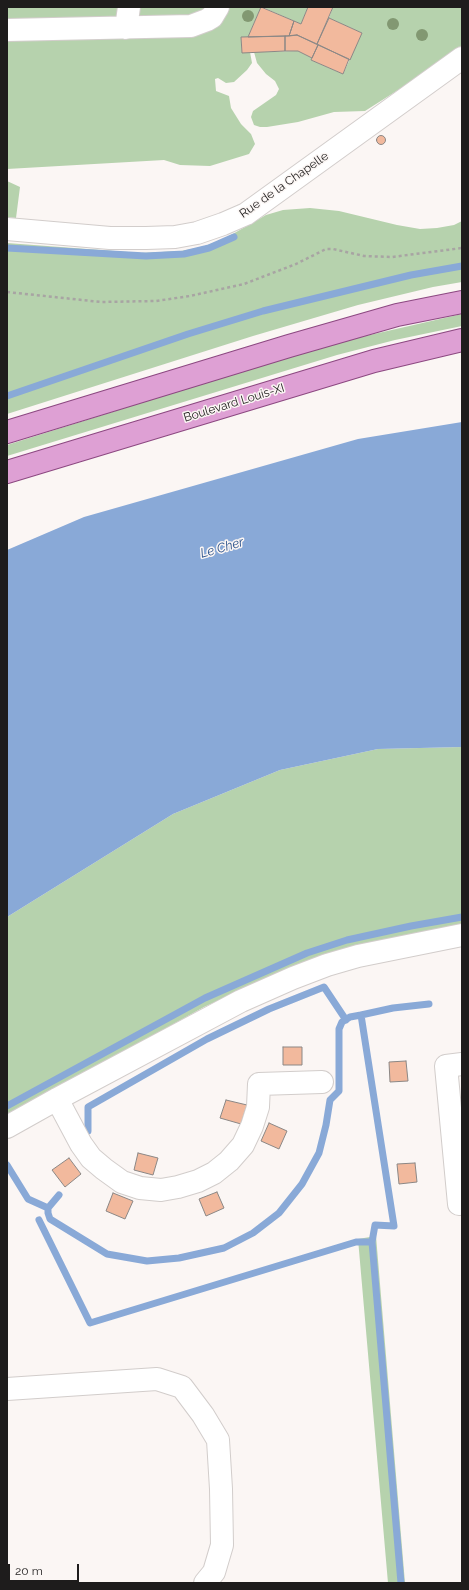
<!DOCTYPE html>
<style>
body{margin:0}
#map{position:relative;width:469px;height:1590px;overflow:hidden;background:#fbf6f4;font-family:Raleway,sans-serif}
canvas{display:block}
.frame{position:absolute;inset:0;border:8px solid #1e1c1c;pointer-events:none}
.scale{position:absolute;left:8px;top:1564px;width:71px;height:18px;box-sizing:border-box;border:2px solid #1e1c1c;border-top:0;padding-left:5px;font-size:12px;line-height:14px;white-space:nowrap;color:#1e1c1c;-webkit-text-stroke:3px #fbf6f4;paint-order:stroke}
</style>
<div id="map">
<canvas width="469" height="1590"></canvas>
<div class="frame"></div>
<div class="scale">20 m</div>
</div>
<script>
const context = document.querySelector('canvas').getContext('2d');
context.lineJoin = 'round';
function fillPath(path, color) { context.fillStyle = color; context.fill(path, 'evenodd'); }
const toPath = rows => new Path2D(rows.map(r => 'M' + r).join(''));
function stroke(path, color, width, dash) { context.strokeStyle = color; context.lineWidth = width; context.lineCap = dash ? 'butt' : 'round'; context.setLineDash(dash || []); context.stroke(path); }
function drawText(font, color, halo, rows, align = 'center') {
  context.font = font + ' Raleway,sans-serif'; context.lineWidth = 3; context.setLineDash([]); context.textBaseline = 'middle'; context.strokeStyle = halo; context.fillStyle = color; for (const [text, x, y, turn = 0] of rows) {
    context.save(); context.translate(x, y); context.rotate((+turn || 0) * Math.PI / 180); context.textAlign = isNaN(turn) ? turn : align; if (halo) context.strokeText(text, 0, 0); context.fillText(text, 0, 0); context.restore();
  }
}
fillPath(toPath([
 [7,7,261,7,248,37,241,37,242,52,250,52,252,63,247,70,234,82,226,83,218,78,215,79,216,91,229,96,231,108,241,124,251,134,255,144,249,154,210,166,180,165,164,160,7,169],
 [262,7,308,7,301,24],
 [333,7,462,7,462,45,406,85,365,111,334,112,298,122,267,127,260,127,254,125,251,117,253,111,276,95,279,89,275,81,266,74,257,63,254,52,298,51,312,58,311,60,343,74,362,33,329,18],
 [7,181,20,187,16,218,7,217],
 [310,208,339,211,397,225,420,229,437,228,454,225,462,221,462,282,433,287,358,305,253,336,7,414,7,243,141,253,181,251,202,247,224,239,266,215,283,210],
 [462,314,462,326,395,340,337,355,7,456,7,445,179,391,299,354,361,337],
 [462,747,462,926,283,971,204,1007,7,1117,7,917,173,814,280,770,378,749],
 [376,1236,405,1583,388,1583,358,1239]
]), '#b6d2ad');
fillPath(toPath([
 [462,422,462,747,378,749,280,770,173,814,7,917,7,550,84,517,358,439]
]), '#89a9d7');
stroke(toPath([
 [7,248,146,256,184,254,209,248,234,237],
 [7,396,188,334,263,311,411,275,462,266],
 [361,1015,393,1008,429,1004],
 [7,1106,205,998,307,953,347,940,411,926,462,917],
 [88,1131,88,1107,207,1039,269,1009,324,987,346,1020],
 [7,1165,28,1199,48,1208],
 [59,1195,48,1208,48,1213,50,1219,107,1254,147,1261,179,1258,224,1248,253,1233,279,1213,302,1184,319,1153,326,1125,330,1100,339,1091,339,1029,342,1022,350,1017,361,1015,394,1226,375,1225,372,1242,401,1583],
 [39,1220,90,1323,356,1242,372,1242]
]), '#89a9d7', 7);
const building = toPath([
 [261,7,294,21,289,36,248,37,261,7],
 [308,7,333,7,317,44,297,35,289,36,294,21,301,24,308,7],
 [329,18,362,33,350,60,317,44,329,18],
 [297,35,318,45,312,58,298,51,285,51,285,36,297,35],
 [285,36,285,51,242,53,241,37,285,36],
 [318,45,349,59,343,74,311,60,318,45],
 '376.5 140a4.5 4.5 0 1 1 9 0a4.5 4.5 0 1 1-9 0Z',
 [283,1047,302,1047,302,1065,283,1065,283,1047],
 [406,1061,408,1081,390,1082,389,1062,406,1061],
 [226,1100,247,1105,241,1124,220,1118,226,1100],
 [269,1123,287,1131,279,1149,261,1141,269,1123],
 [138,1153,158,1158,153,1175,134,1170,138,1153],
 [69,1158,81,1174,65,1187,52,1170,69,1158],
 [415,1163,417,1182,399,1184,397,1164,415,1163],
 [217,1192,224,1208,206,1216,199,1199,217,1192],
 [113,1193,133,1201,125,1219,106,1211,113,1193]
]);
fillPath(building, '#f2b99d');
stroke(building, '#8b8785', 1);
const minor = toPath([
 [126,28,129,7],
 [7,30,191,26,207,20,212,17,218,7],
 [7,229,110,238,146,238,175,237,197,233,223,224,246,214,462,58],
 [57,1099,81,1144,91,1158,104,1169,122,1182,140,1188,161,1190,178,1187,198,1181,214,1173,229,1161,243,1145,252,1126,258,1107,259,1084,322,1082],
 [7,1127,57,1099,241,1001,293,978,327,965,358,956,462,935],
 [459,1204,446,1066,462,1064],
 [7,1389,157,1379,182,1387,203,1415,218,1440,221,1489,222,1545,214,1572,205,1583]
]);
const major = toPath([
 [7,432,289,346,397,315,462,302],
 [7,472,374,361,462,340]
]);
stroke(minor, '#d2cdcb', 24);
stroke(major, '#8c4881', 24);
stroke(toPath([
 [7,292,101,302,156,301,190,296,244,284,296,264,326,249,333,249,364,256,392,257,462,248]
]), '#a8a4a3', 2.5, [3, 3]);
stroke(minor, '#fff', 22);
stroke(major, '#dea0d4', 22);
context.fillStyle = '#829872';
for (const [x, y] of [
 [248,16],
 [393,24],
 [422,35]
]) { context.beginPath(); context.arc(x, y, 6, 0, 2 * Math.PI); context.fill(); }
drawText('12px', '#1e1c1c', '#fbf6f4', [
 ["Rue de la Chapelle",284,185,-35],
 ["Boulevard Louis-XI",234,403,-17]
]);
drawText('italic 13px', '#2a518b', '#fbf6f4', [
 ["Le Cher",222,548,-16]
]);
</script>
